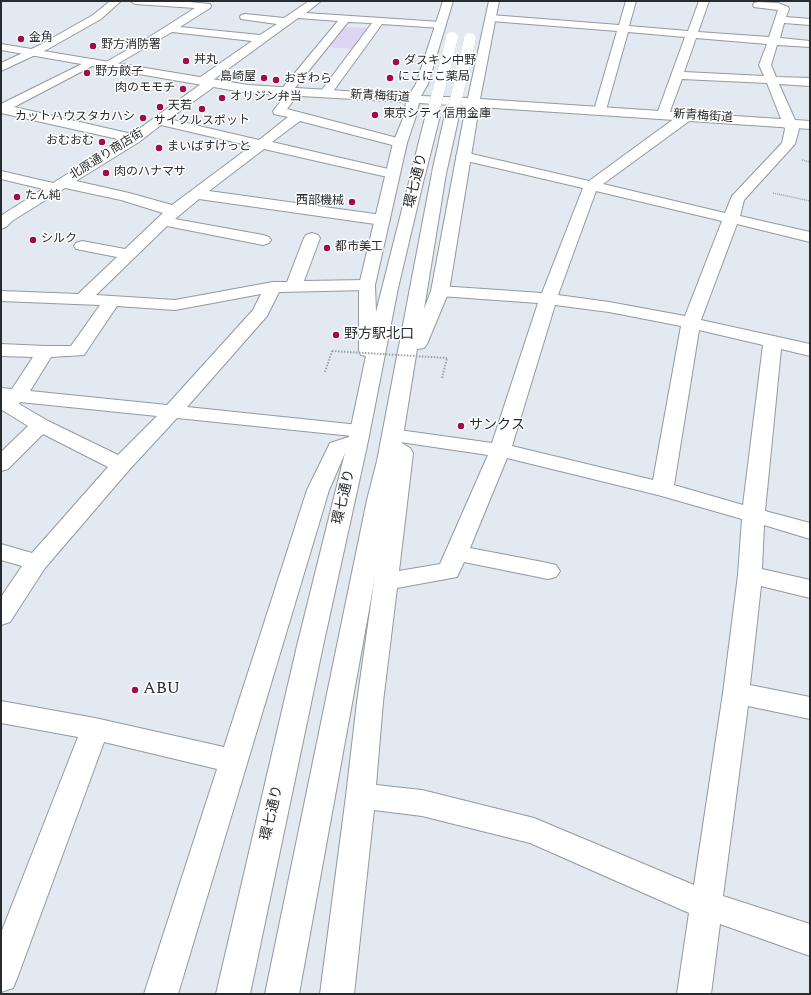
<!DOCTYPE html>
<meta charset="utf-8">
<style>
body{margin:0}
#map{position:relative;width:811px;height:995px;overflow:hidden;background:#e2e9f1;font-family:Spectral,serif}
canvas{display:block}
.frame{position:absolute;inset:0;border:2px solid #282b2e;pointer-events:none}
</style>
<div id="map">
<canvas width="811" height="995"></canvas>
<div class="frame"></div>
</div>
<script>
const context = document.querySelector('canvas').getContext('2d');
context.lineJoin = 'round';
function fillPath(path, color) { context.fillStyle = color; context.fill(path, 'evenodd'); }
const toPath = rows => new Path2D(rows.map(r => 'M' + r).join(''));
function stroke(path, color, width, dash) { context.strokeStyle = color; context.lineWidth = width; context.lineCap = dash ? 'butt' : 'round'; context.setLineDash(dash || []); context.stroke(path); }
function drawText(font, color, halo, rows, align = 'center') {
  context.font = font + ' Spectral,"Noto Sans JP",serif'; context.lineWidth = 3; context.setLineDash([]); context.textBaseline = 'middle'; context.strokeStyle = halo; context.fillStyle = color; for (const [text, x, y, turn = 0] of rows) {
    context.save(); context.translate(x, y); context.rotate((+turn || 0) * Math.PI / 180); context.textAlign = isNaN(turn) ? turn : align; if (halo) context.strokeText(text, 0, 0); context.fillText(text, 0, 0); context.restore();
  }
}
fillPath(toPath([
 [346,27,368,28,353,49,327,47]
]), '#ded5f5');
const minor = toPath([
 [110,1,121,1,101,19,48,49,1,71,1,63,40,45,93,15,110,1],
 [130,1,178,1,210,4,211,6,210,8,180,27,260,35,277,24,241,19,240,17,241,15,245,14,284,18,309,1,321,1,306,13,441,22,446,25,441,28,382,24,329,97,321,97,319,94,321,91,372,23,348,22,294,89,297,90,299,93,287,109,405,140,407,143,405,146,400,147,300,121,272,142,397,171,399,174,397,177,392,178,264,149,209,191,382,215,387,217,390,220,387,223,382,225,199,199,175,219,263,235,269,237,271,240,269,243,263,245,167,226,96,295,175,300,273,282,287,282,304,238,306,235,312,233,318,235,320,238,304,281,367,280,373,281,375,285,373,289,367,290,279,292,267,316,187,407,359,425,366,427,369,431,366,435,363,436,368,441,365,445,346,451,329,490,178,994,144,994,217,769,104,742,18,976,13,988,1,992,1,933,78,737,1,723,1,701,95,718,224,747,307,490,330,443,352,436,177,418,129,470,45,568,10,622,1,625,1,597,22,566,1,560,1,544,32,553,108,467,43,434,8,469,1,471,1,452,28,426,2,410,1,388,12,389,33,357,1,356,1,344,45,346,71,346,100,305,1,301,1,291,78,294,117,257,76,249,74,246,76,243,82,241,125,249,163,213,121,200,65,188,12,221,6,227,1,229,2,215,43,189,1,179,1,171,53,183,122,140,1,113,1,104,92,59,96,60,98,62,96,64,14,107,132,134,201,84,197,81,199,78,252,41,172,32,112,67,104,67,102,65,104,63,140,43,195,8,135,4,130,1],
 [298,18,338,21,279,92,281,95,285,96,273,111,274,114,288,117,259,140,169,119,215,86,217,83,213,80,298,18],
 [161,125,251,146,172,205,129,193,76,181,139,142,161,125],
 [261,294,253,310,167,405,30,391,51,357,84,355,117,306,175,310,261,294],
 [20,402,157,416,118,455,48,421,19,404,20,402],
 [626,1,636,1,629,26,688,31,699,1,709,1,698,32,769,37,778,10,754,7,753,5,754,3,758,2,778,3,788,7,789,9,786,17,810,19,810,25,784,23,780,38,810,41,810,47,777,45,771,65,776,77,810,78,810,86,779,84,799,129,795,144,744,200,740,216,810,232,810,242,737,224,701,320,810,344,810,356,781,349,765,511,810,523,810,539,764,525,762,569,810,580,810,598,761,586,750,685,810,697,810,719,748,706,723,896,810,924,810,956,720,924,711,994,677,994,689,913,530,843,422,816,374,810,354,994,320,994,346,796,357,702,392,455,383,449,380,445,383,441,386,440,382,435,385,431,392,429,492,443,538,303,440,296,434,295,431,291,434,287,440,286,542,293,583,188,458,159,456,156,458,153,463,152,589,181,682,113,687,112,692,113,693,116,692,119,603,184,725,213,732,196,782,143,785,129,767,83,682,79,669,114,668,117,658,117,657,114,685,37,628,32,606,110,604,113,600,114,596,113,594,110,617,31,491,21,486,18,491,15,619,25,626,1],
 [696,38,767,44,759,65,764,76,684,72,696,38],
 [596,191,722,221,685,316,609,302,558,295,596,191],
 [555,305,609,312,681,326,653,480,512,446,555,305],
 [699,330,763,345,743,505,674,485,699,330],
 [400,442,488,455,440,564,399,571,413,453,410,448,400,442],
 [507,458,658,495,742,519,738,575,723,693,694,885,534,818,422,790,376,785,383,702,397,588,457,577,464,562,548,579,556,577,560,571,556,565,548,563,470,548,507,458]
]);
const major = toPath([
 [443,1,453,1,428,84,421,96,468,98,489,1,499,1,480,99,810,121,810,129,479,107,449,291,427,344,424,348,417,349,399,461,389,500,299,994,265,994,367,500,377,461,432,173,434,170,439,169,444,170,446,173,424,309,431,291,466,106,419,103,416,116,407,143,375,285,376,312,411,174,413,171,418,170,423,171,425,174,398,288,368,441,323,646,250,994,216,994,297,646,348,441,366,356,361,355,359,351,359,285,393,143,404,116,406,102,248,93,1,50,1,44,248,85,409,95,416,84,443,1]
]);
stroke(minor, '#9399a0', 2);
stroke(major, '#9399a0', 2);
stroke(toPath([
 [802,160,810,162],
 [773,193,810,201]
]), '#9ca2a8', 1.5, [1, 1]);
stroke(toPath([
 [325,372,332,351],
 [442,378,447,358]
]), '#9ca2a8', 2, [1.5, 1.5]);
fillPath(minor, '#fff');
fillPath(major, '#fff');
const majorBridgeFar1 = toPath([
 [432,116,452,38],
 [452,116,470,39]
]);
const majorBridge = toPath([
 [439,173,452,115],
 [418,174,433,115]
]);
stroke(majorBridgeFar1, '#9399a0', 12, []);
stroke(majorBridge, '#9399a0', 16, []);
stroke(toPath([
 [332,351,447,358]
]), '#9ca2a8', 2, [1.5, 1.5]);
stroke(majorBridgeFar1, '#fff', 12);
stroke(majorBridge, '#fff', 14);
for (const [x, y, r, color] of [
 [21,39,4,"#a30b49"],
 [93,46,4,"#a30b49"],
 [186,61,4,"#a30b49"],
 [396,62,4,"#a30b49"],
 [87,73,4,"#a30b49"],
 [264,78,4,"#a30b49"],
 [390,78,4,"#a30b49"],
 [276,80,4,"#a30b49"],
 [183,89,4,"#a30b49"],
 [222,98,4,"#a30b49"],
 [160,107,4,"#a30b49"],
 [202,109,4,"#a30b49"],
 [375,115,4,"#a30b49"],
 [143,118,4,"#a30b49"],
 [102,142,4,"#a30b49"],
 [159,148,4,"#a30b49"],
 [106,173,4,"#a30b49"],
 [17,197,4,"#a30b49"],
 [352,202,4,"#a30b49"],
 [33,240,4,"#a30b49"],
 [327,248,4,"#a30b49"],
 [336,335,4,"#a30b49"],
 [461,426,4,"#a30b49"],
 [135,690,4,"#a30b49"]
]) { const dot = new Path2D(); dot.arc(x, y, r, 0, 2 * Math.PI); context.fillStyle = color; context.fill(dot); stroke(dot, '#fff', 1.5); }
drawText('12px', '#282b2e', '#fff', [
 ["金角",29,39],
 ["野方消防署",101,46],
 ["丼丸",194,61],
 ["ダスキン中野",404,62],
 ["野方餃子",95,73],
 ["島崎屋",256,78,"right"],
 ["にこにこ薬局",398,78],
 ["おぎわら",284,80],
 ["肉のモモチ",175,89,"right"],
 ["オリジン弁当",230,98],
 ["天若",168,107],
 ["東京シティ信用金庫",383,115],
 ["カットハウスタカハシ",135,118,"right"],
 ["サイクルスポット",202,122,"center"],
 ["おむおむ",94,142,"right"],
 ["まいばすけっと",167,148],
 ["肉のハナマサ",114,173],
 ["たん純",25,197],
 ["西部機械",344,202,"right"],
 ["シルク",41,240],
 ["都市美工",335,248]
], 'left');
drawText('12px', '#282b2e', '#fff', [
 ["新青梅街道",380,97,3],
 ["新青梅街道",703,117,4],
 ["北原通り商店街",107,155,-32]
]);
drawText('14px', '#282b2e', '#fff', [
 ["環七通り",417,181,-76],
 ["環七通り",345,497,-77],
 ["環七通り",273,813,-77]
]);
drawText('14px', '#282b2e', '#fff', [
 ["野方駅北口",344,335],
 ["サンクス",469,426]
], 'left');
drawText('17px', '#282b2e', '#fff', [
 ["ABU",143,690]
], 'left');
</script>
